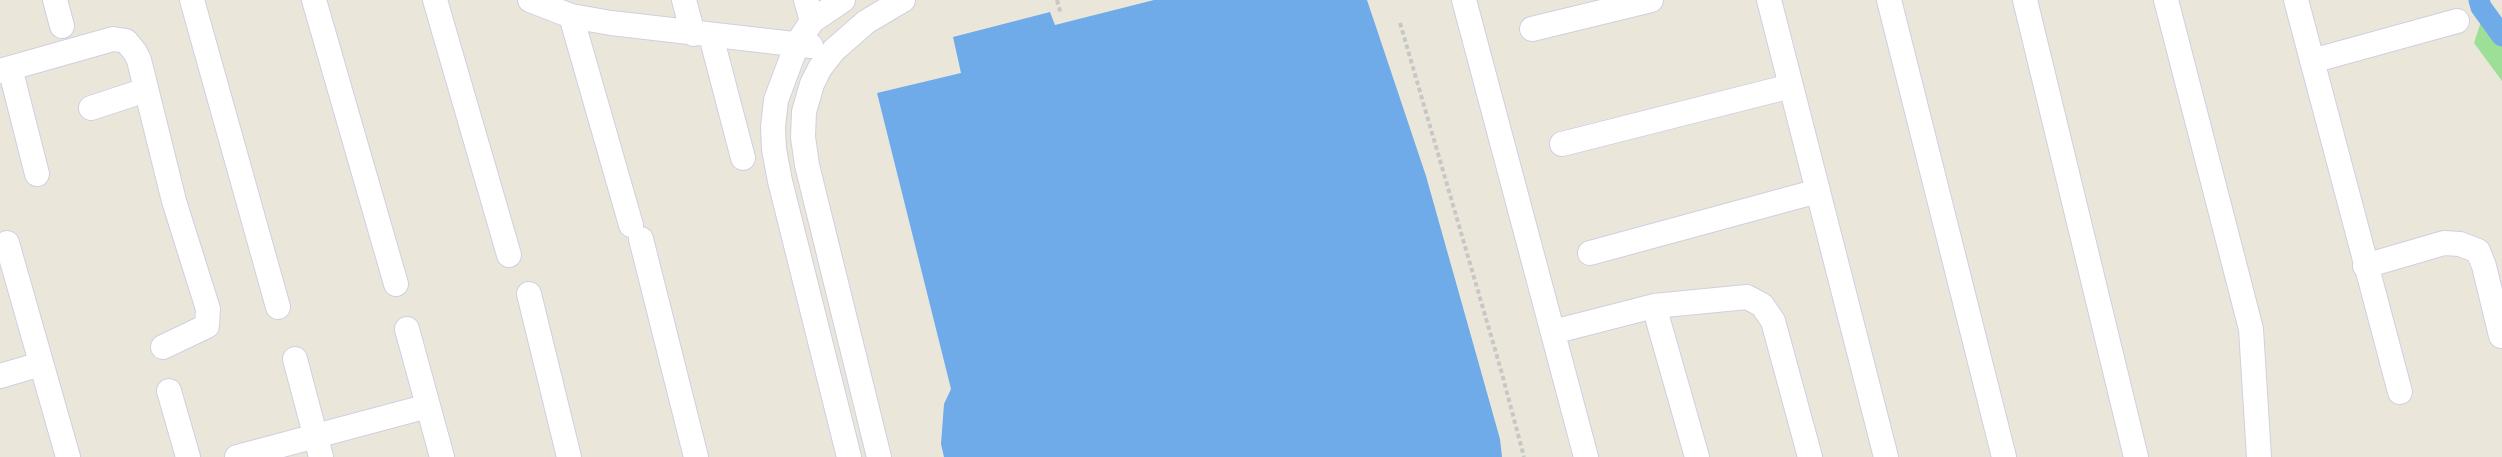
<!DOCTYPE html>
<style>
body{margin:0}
canvas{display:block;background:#eae7da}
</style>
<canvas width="2502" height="457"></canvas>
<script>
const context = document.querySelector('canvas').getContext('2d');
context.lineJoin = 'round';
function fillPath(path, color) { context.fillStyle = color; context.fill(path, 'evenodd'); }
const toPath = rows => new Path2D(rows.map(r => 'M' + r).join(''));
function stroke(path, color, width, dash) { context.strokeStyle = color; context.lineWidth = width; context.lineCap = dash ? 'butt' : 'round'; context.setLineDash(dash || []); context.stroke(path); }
fillPath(toPath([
 [2488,0,2502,21,2502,81,2474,43]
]), '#9edf97');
fillPath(toPath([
 [1154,0,1367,0,1426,176,1500,439,1502,457,944,457,941,444,944,404,951,389,877,93,961,73,953,37,1050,12,1055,25]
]), '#6fabe9');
stroke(toPath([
 [2479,0,2481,7,2502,36]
]), '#6fabe9', 21);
const minor = toPath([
 [55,0,62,26],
 [192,0,278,307],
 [314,0,396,284],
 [435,0,509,255],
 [530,0,571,16,611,23,811,46],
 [684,0,693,34],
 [806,0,812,21],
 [843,0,812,21,797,44,776,100,773,127,774,149,780,181,849,457],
 [1464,0,1586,457],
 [1769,0,1886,457],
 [1889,0,2004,457],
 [2025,0,2136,457],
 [2166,0,2251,329,2259,457],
 [2296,0,2400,392],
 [571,16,631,225],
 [1532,29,1651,0],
 [711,36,743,158],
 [2312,61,2457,21],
 [10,68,37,174],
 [0,71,113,39,126,41,135,52,139,60,174,201,208,309,207,326,163,347],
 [91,108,146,90],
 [1562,144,1791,86],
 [641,239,696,457],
 [7,243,68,457],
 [1590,253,1818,191],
 [2365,266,2444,243,2460,244,2478,251,2484,266,2501,336],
 [529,294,569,457],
 [1654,306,1697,457],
 [407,329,442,457],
 [1553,332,1654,306,1747,297,1762,305,1773,321,1810,457],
 [295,359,321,457],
 [0,376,41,364],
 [169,391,188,457],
 [237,457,428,406],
 [879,457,807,165,803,137,804,112,812,84,820,68,834,50,866,22,903,0]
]);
stroke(minor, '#d0cfe0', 26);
stroke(toPath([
 [1057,0,1061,14],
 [1400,23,1501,370,1524,457]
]), '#c7c7c7', 4, [4.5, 3]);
stroke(minor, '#fff', 24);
</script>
